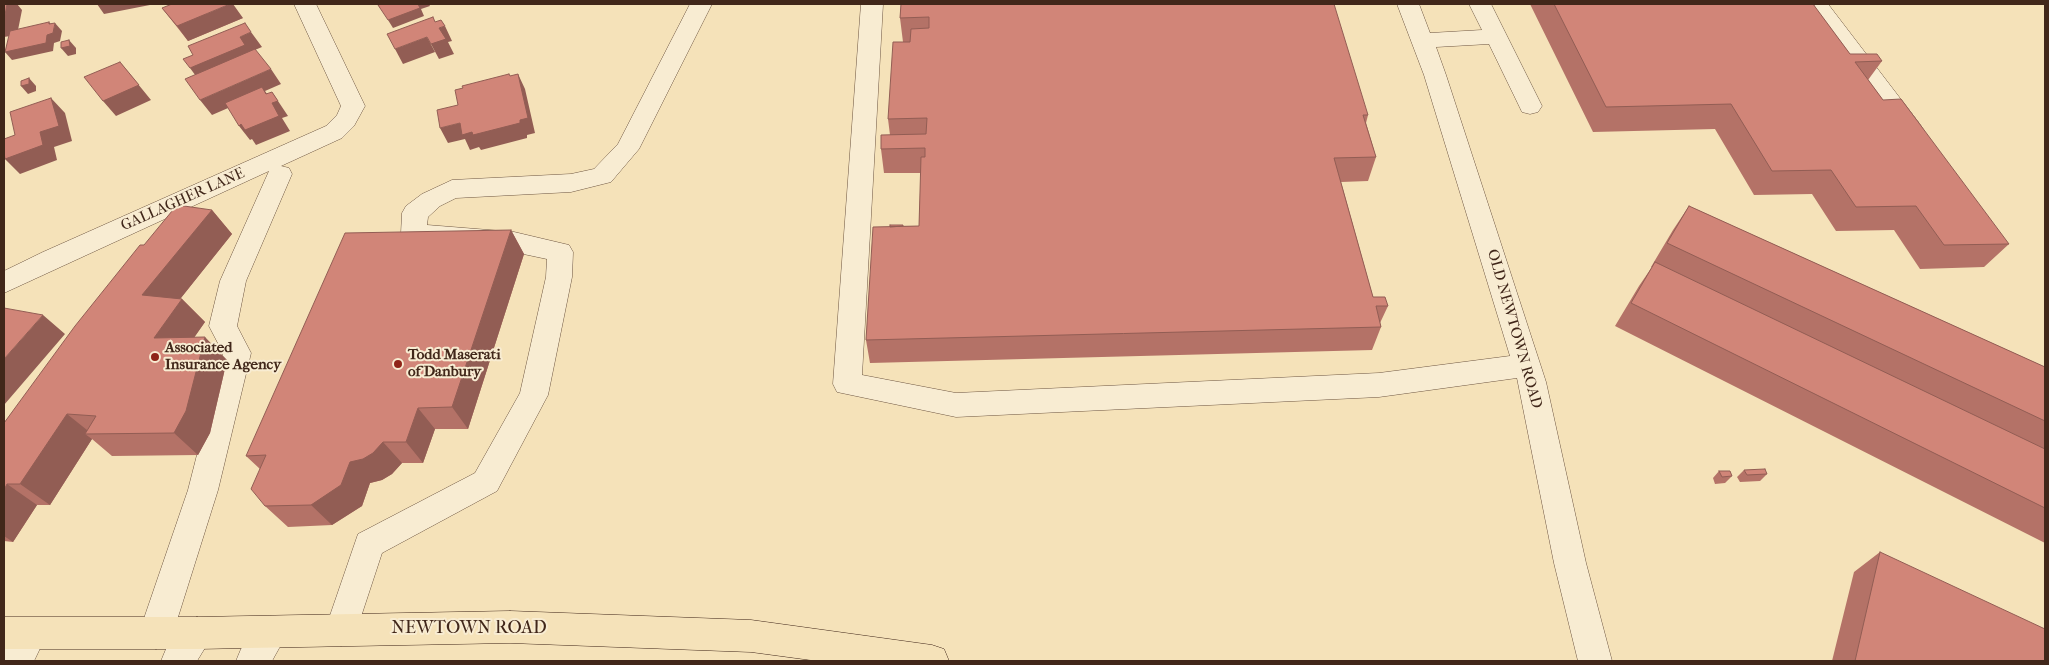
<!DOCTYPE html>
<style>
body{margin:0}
#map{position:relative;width:2049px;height:665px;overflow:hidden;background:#f5e2b9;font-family:"IM FELL French Canon",serif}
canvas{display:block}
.frame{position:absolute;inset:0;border:5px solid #41271a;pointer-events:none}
</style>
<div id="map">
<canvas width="2049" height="665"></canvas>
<div class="frame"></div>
</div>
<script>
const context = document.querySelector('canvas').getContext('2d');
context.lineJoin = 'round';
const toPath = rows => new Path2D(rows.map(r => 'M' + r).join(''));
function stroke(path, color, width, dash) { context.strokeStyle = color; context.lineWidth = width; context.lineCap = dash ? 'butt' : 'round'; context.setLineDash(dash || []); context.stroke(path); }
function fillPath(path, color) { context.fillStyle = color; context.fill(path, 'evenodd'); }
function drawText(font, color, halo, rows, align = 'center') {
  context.font = font + ' "IM FELL French Canon",serif'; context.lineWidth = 4; context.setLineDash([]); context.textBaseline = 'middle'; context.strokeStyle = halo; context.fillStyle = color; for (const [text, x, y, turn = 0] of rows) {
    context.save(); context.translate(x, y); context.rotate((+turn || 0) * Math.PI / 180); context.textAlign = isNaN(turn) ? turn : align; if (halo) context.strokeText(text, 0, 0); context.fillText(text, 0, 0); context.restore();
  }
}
const minor = toPath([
 [294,4,316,4,365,106,354,126,342,138,281,166,289,168,292,174,246,281,237,326,251,353,218,490,173,633,168,644,156,649,144,644,139,633,188,490,223,353,209,326,220,281,269,171,4,293,4,271,43,252,326,126,337,115,341,106,294,4],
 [690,4,712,4,639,149,611,182,571,192,456,198,440,206,428,217,427,225,514,232,569,245,573,252,572,277,548,395,497,491,382,553,353,641,341,646,329,641,325,630,358,534,475,473,520,393,546,277,547,259,514,252,414,244,405,241,401,234,402,213,406,206,422,194,452,180,571,174,594,169,618,144,690,4],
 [861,4,883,4,862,375,956,393,1379,373,1510,356,1424,75,1397,4,1419,4,1430,33,1482,30,1469,4,1491,4,1542,106,1538,112,1530,114,1522,112,1489,44,1436,47,1446,75,1546,382,1586,563,1612,661,1578,661,1554,563,1517,378,1379,397,956,417,837,392,833,384,861,4],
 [1806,4,1828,4,1919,123,1923,129,1919,135,1911,137,1903,135,1806,4],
 [271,616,283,621,288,632,272,661,236,661,241,649,259,621,271,616],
 [197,617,209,622,214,633,197,661,161,661,166,649,185,622,197,617],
 [30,618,42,623,47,634,34,661,4,661,4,650,18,623,30,618]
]);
const major = toPath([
 [510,611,751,620,932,645,944,649,949,661,818,661,751,652,510,643,197,649,4,649,4,617,197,617,510,611]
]);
stroke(minor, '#6e5642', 1);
stroke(major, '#41271a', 1);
fillPath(minor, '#f8ecd2');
fillPath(major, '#f5e2b9');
fillPath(toPath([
 [901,4,1368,115,1366,123,1376,157,1368,181,1341,182,1373,297,1388,306,1380,323,1381,327,1372,350,870,363,866,340,903,226,919,226,921,173,884,173,881,149,890,135,888,119,903,42,900,18],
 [1530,4,1816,4,1814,6,1850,54,1882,61,1868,80,1883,100,2009,244,1984,267,1920,269,1894,230,1836,231,1812,194,1754,195,1715,129,1593,132],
 [162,8,243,18,188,41],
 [1689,206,2045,367,2045,543,1615,326,1639,286,1652,267,1651,267,1673,230],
 [212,210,232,234,180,299,182,299,205,322,194,337,227,360,210,433,198,455,112,456,92,439,50,505,37,505,13,542,4,541,4,423,144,245],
 [511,230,524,254,468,429,435,429,423,463,402,463,392,474,382,480,370,483,362,506,332,525,288,527,265,506,260,469,246,456],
 [1744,470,1767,474,1760,481,1740,482,1737,477],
 [1719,471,1732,476,1725,483,1715,484,1713,478],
 [1880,552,2045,661,1832,661,1854,572]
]), '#b47267');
fillPath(toPath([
 [7,4,17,4,22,10,18,30,10,36,4,37,4,15],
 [97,4,155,4,104,14],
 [230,4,233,4,243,18,188,41,177,26],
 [417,4,429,4,430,6,421,9,424,16,393,28,388,20],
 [49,22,54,28,55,23,62,31,60,41,54,43,53,51,12,60,5,52,47,35],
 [445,26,452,41,448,42,454,54,439,59,431,44,439,28],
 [251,32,262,47,250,52,201,83,190,68,240,37],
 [427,37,435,52,403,64,395,49],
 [69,40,76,48,76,54,68,56,61,48],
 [120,62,151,100,116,116,103,101],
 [271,69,281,84,265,91,273,103,272,92,288,116,282,118,290,131,256,145,252,139,250,140,239,126,265,92,212,115,200,100],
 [518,74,525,89,535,133,527,135,527,138,481,150,479,147,470,150,465,139,448,143,440,128,460,123],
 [29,78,36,86,36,91,28,94,21,86],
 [51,98,65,113,72,141,54,147,57,160,20,174,5,159,40,132],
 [212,210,232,234,165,318,142,295],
 [511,230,524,254,468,429,452,407],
 [182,299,205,322,178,361,154,338],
 [43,315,65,334,4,405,4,359],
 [205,337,227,360,210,433,198,455,174,433],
 [418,408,435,429,423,463,406,442],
 [67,414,92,434,85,434,92,439,50,505,20,484],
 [383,442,402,463,392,474,382,480,370,483,362,506,332,525,311,505,350,462],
 [7,484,37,505,13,542,4,536,4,490]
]), '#925d54');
const building = toPath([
 [4,4,7,4,5,15,4,15,4,4],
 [172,4,230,4,177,26,162,8,172,4],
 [381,4,418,4,420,8,388,20,378,5,381,4],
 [901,4,1334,4,1368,115,1363,115,1376,157,1334,158,1373,297,1385,297,1388,306,1376,306,1381,327,866,340,873,227,919,226,921,157,925,157,925,148,881,149,881,135,926,134,927,118,888,119,893,42,910,42,911,29,929,28,929,17,900,18,901,4],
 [1554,4,1813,4,1850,54,1877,54,1882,61,1855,62,1883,100,1901,99,2009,244,1944,245,1916,206,1856,207,1831,170,1772,171,1731,104,1606,107,1554,4],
 [433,17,435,22,441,20,445,26,439,28,446,39,431,44,427,37,395,49,387,34,433,17],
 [49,22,49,24,55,23,53,33,47,35,46,43,5,52,10,31,49,22],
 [245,23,251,32,240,37,245,45,190,68,183,59,193,55,188,46,245,23],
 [69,40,70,46,61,48,61,42,69,40],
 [255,49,271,69,200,100,185,79,255,49],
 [120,62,139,85,103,101,84,77,120,62],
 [509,74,510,76,518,74,528,118,520,120,520,123,473,135,472,132,462,135,460,123,440,128,437,110,458,105,455,90,463,88,462,86,509,74],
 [29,78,29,84,21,86,21,81,29,78],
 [262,87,266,94,272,92,278,101,272,103,279,116,245,130,241,124,239,126,225,103,262,87],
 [51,98,59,126,40,132,43,145,5,159,4,153,4,139,15,135,10,112,51,98],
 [177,205,212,210,142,295,182,299,154,338,205,337,186,411,174,433,85,434,96,416,67,414,20,484,7,484,4,490,4,423,75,326,140,245,144,245,177,205],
 [1689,206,2045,367,2045,421,1667,243,1689,206],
 [890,225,903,225,903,226,890,227,890,225],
 [511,230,452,407,418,408,406,442,383,442,373,453,363,459,350,462,341,485,311,505,265,506,251,489,266,455,246,456,345,233,511,230],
 [1655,262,2045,449,2045,508,1631,303,1655,262],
 [4,308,43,315,4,359,4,308],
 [1765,469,1767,474,1747,475,1744,470,1765,469],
 [1719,471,1730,471,1732,476,1722,477,1719,471],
 [1880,552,2045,629,2045,661,1855,661,1880,552]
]);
fillPath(building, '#d18578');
stroke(building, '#925d54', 1);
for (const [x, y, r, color] of [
 [155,357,5,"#8f2418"],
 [398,364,5,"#8f2418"]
]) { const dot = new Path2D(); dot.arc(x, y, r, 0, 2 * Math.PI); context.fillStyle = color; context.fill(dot); stroke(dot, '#f8ecd2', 2); }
drawText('15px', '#41271a', '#f8ecd2', [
 ["GALLAGHER LANE",183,200,-24],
 ["OLD NEWTOWN ROAD",1514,329,74]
]);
drawText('bold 15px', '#41271a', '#f8ecd2', [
 ["Associated",165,348],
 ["Insurance Agency",165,365],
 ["Todd Maserati",408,355],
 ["of Danbury",408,372]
], 'left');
drawText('18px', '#41271a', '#f8ecd2', [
 ["NEWTOWN ROAD",469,629]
]);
</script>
